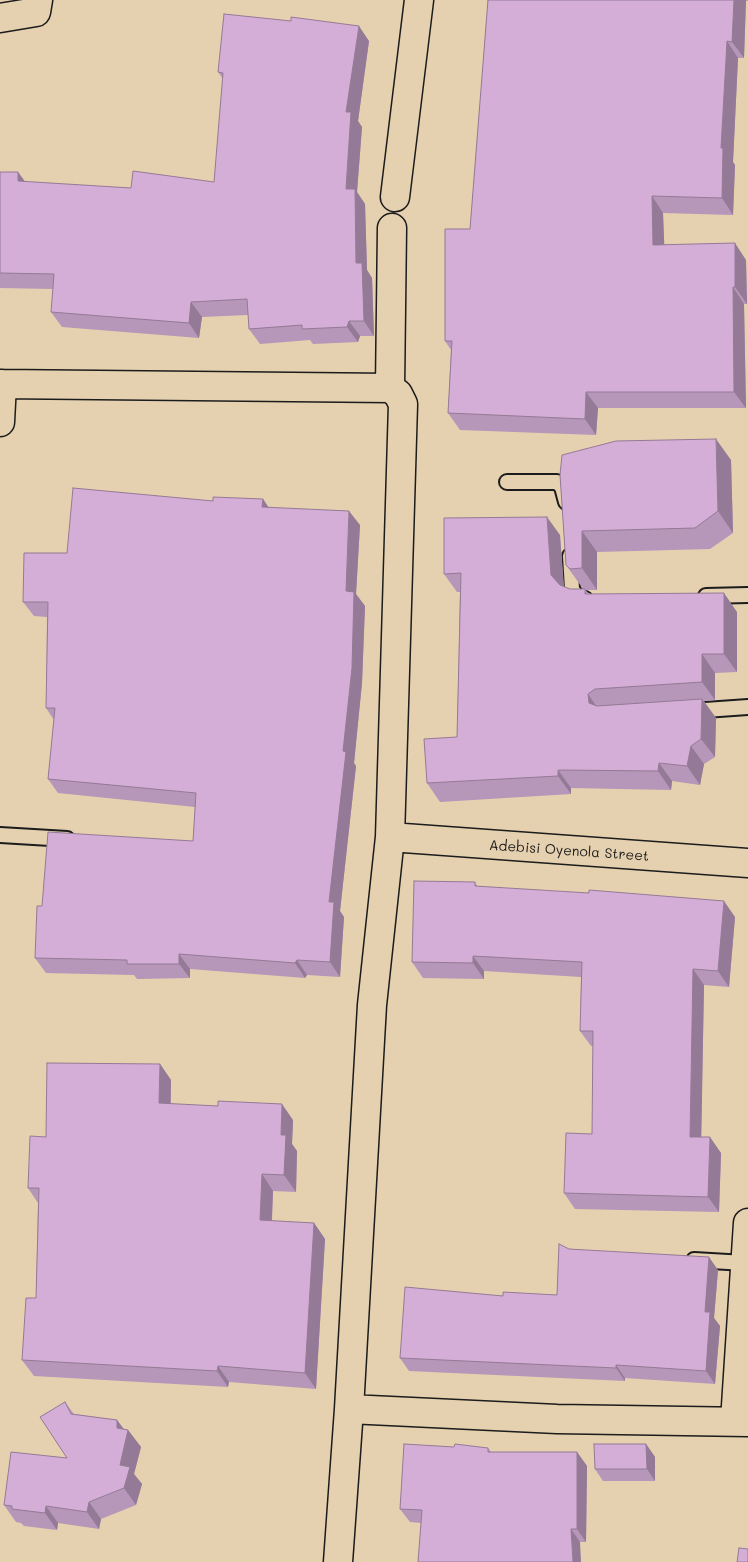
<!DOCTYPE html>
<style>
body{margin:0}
canvas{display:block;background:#e5d0af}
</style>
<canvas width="748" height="1562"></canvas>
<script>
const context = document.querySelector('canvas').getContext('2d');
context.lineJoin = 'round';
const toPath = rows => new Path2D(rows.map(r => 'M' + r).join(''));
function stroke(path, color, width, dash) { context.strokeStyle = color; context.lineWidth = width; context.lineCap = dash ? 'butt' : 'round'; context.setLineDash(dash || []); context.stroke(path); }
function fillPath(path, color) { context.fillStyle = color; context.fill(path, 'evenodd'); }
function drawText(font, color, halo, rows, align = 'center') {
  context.font = font + ' Mali,sans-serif'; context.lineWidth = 4; context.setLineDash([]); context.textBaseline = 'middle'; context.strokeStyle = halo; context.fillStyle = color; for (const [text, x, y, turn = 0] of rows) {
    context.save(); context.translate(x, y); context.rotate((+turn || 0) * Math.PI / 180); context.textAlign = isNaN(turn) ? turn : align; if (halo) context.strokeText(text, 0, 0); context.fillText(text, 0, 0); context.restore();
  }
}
const lane = toPath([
 [507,482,557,482,562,487,566,502],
 [570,556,572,589,576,596,585,599],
 [706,596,748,595],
 [691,711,748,707],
 [0,835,67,839],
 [694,1260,745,1263]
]);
const street = toPath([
 [0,18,36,12,38,0],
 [395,197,419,0],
 [0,384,390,388,398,394,403,404,390,837,372,1005,349,1409,338,1562],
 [390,388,392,228],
 [0,422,2,384],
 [390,837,748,863],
 [349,1409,557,1419,748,1422],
 [735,1421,748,1223]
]);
stroke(lane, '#1c1c1c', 18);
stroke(street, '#1c1c1c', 31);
stroke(lane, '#e5d0af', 14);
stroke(street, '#e5d0af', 28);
fillPath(toPath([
 [488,0,748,0,748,1,746,1,744,58,738,58,733,162,735,165,733,215,663,213,664,245,746,260,747,304,744,304,746,408,598,408,596,435,460,430,448,413,451,350,445,341,470,229],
 [369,41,358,121,362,127,357,192,365,204,367,270,372,278,374,336,360,336,358,342,313,344,310,340,260,344,249,329,248,315,202,317,199,338,62,327,51,312,53,289,0,288,0,172,18,172,25,182,131,188,214,182,223,79,218,72],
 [731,460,733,533,710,549,597,552,597,590,586,590,588,594,737,612,737,672,715,673,715,700,704,701,716,718,715,757,704,764,700,785,672,781,671,790,571,788,571,794,440,802,427,783,457,737,460,592,457,592,444,574,560,535,564,587,570,589,583,589,581,586,566,565,560,475],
 [263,499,268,507,360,525,356,594,365,606,362,683,354,763,356,766,340,911,344,917,340,977,307,975,305,978,190,969,190,978,137,979,134,975,46,973,35,958,42,906,193,841,195,807,58,793,48,779,54,720,46,708,47,617,34,616,23,602,67,553,213,501],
 [475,882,477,886,735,917,729,987,704,985,701,1137,721,1153,719,1212,575,1209,564,1193,592,1134,593,1046,591,1046,580,1031,581,977,484,971,484,979,423,978,412,962],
 [160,1064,171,1080,171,1104,293,1120,292,1144,297,1151,296,1192,273,1191,272,1221,314,1223,325,1239,316,1389,229,1382,228,1387,34,1376,22,1360,36,1298,38,1203,28,1188,46,1137],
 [569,1249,718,1270,714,1318,720,1326,715,1384,625,1378,625,1381,409,1371,400,1358,503,1296,557,1295],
 [65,1402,74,1414,117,1420,124,1429,128,1430,141,1447,134,1474,142,1484,136,1505,101,1519,99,1529,58,1523,57,1530,24,1526,21,1523,16,1522,4,1505,67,1458],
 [646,1444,655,1457,655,1481,603,1481,595,1469],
 [454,1447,488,1448,491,1452,577,1452,587,1466,586,1542,580,1542,421,1523,410,1522,400,1509]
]), '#b696b9');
fillPath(toPath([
 [734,0,746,0,746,1,744,58,732,42],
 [359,26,369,41,358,121,362,127,357,192,365,204,367,270,372,278,374,336,364,321,346,189,346,112],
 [727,41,738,58,733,162,735,165,733,215,722,198,721,148],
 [18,172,29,187,18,181],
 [652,196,663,213,665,262,653,245],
 [735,243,746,260,747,304,735,287],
 [733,287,744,304,746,408,734,392],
 [191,302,202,317,199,338,189,323],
 [349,321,360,336,358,342,347,327],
 [586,392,598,408,596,435,585,419],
 [716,439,731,460,733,533,718,511],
 [263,499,273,514,262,507],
 [349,511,360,525,356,594,365,606,362,683,354,763,356,766,340,911,344,917,340,977,330,962,329,902,343,751,346,591],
 [547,517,560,535,564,593,551,575],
 [582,531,597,552,597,590,582,568],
 [724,593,737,612,737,672,724,654],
 [702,654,715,673,715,700,702,682],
 [588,694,601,713,589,703],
 [702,699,716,718,715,757,701,739],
 [691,746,704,764,700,785,687,766],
 [659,763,672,781,671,790,658,771],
 [558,770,571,788,571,794,558,776],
 [724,901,735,917,729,987,718,971],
 [179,954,190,969,190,978,179,964],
 [473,956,484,971,484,979,473,963],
 [297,960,307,975,305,978,295,963],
 [693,969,704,985,701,1152,690,1137],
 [160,1064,171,1080,170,1120,159,1103],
 [282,1104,293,1120,292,1144,297,1151,296,1192,284,1175,281,1135],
 [710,1137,721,1153,719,1212,708,1197],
 [262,1174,273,1191,271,1237,260,1220],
 [314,1223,325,1239,316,1389,305,1373],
 [709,1257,718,1270,714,1318,720,1326,715,1384,706,1371,705,1312],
 [616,1365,625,1378,625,1381,616,1368],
 [218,1366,229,1382,228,1387,217,1371],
 [117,1420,127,1434,128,1430,141,1447,134,1474,142,1484,136,1505,124,1488,120,1465,117,1428],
 [646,1444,655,1457,655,1481,647,1469],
 [577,1452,587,1466,586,1542,577,1529],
 [89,1502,101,1519,99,1529,87,1512],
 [46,1506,58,1523,57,1530,45,1513],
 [571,1529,580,1542,581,1562,573,1562]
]), '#947a96');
const building = toPath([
 [488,0,734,0,732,42,727,41,721,148,723,148,722,198,652,196,653,245,735,243,735,287,733,287,734,392,586,392,585,419,448,413,452,341,445,341,445,229,470,229,488,0],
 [224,14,291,21,291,17,359,26,346,112,351,112,346,189,355,189,356,263,362,263,364,321,349,321,347,327,302,329,302,325,249,329,247,299,191,302,189,323,51,312,54,274,0,273,0,172,18,172,18,181,131,188,133,171,214,182,223,73,218,72,224,14],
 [716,439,718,511,695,528,582,531,582,568,570,569,566,565,560,475,562,455,616,441,716,439],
 [73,488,213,501,213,497,263,499,262,507,349,511,346,591,354,592,352,668,343,751,346,752,329,902,334,902,330,962,297,960,295,963,179,954,179,964,127,964,127,960,35,958,37,906,42,906,48,832,193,841,196,793,48,779,55,708,46,708,48,602,23,602,24,553,67,553,73,488],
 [547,517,551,575,560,585,570,589,585,589,585,594,724,593,724,654,702,654,702,682,595,689,588,694,589,703,597,706,702,699,701,739,691,746,687,766,659,763,658,771,558,770,558,776,427,783,424,739,457,737,461,573,444,574,444,518,547,517],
 [414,881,475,882,475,886,589,893,589,890,724,901,718,971,693,969,690,1137,710,1137,708,1197,564,1193,566,1133,592,1134,593,1031,580,1031,582,962,473,956,473,963,412,962,414,881],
 [47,1063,160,1064,159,1103,218,1106,218,1101,282,1104,281,1135,286,1135,284,1175,262,1174,260,1220,314,1223,305,1373,218,1366,217,1371,22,1360,26,1298,36,1298,39,1188,28,1188,30,1136,46,1137,47,1063],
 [559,1244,569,1249,709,1257,705,1312,710,1312,706,1371,616,1365,616,1368,400,1358,405,1287,503,1296,503,1292,557,1295,559,1244],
 [65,1402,71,1414,117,1420,117,1428,128,1430,120,1465,130,1467,124,1488,89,1502,87,1512,46,1506,45,1513,12,1509,12,1506,4,1505,11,1452,67,1458,40,1417,65,1402],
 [404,1444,454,1447,455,1444,488,1448,488,1452,577,1452,577,1529,571,1529,573,1562,418,1562,422,1510,400,1509,404,1444],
 [594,1444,646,1444,647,1469,595,1469,594,1444],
 [739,1548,748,1549,748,1562,737,1562,739,1548]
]);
fillPath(building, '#d4aed7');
stroke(building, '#947a96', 1);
drawText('14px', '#1c1c1c', '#e5d0af', [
 ["Adebisi Oyenola Street",569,851,4]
]);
</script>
